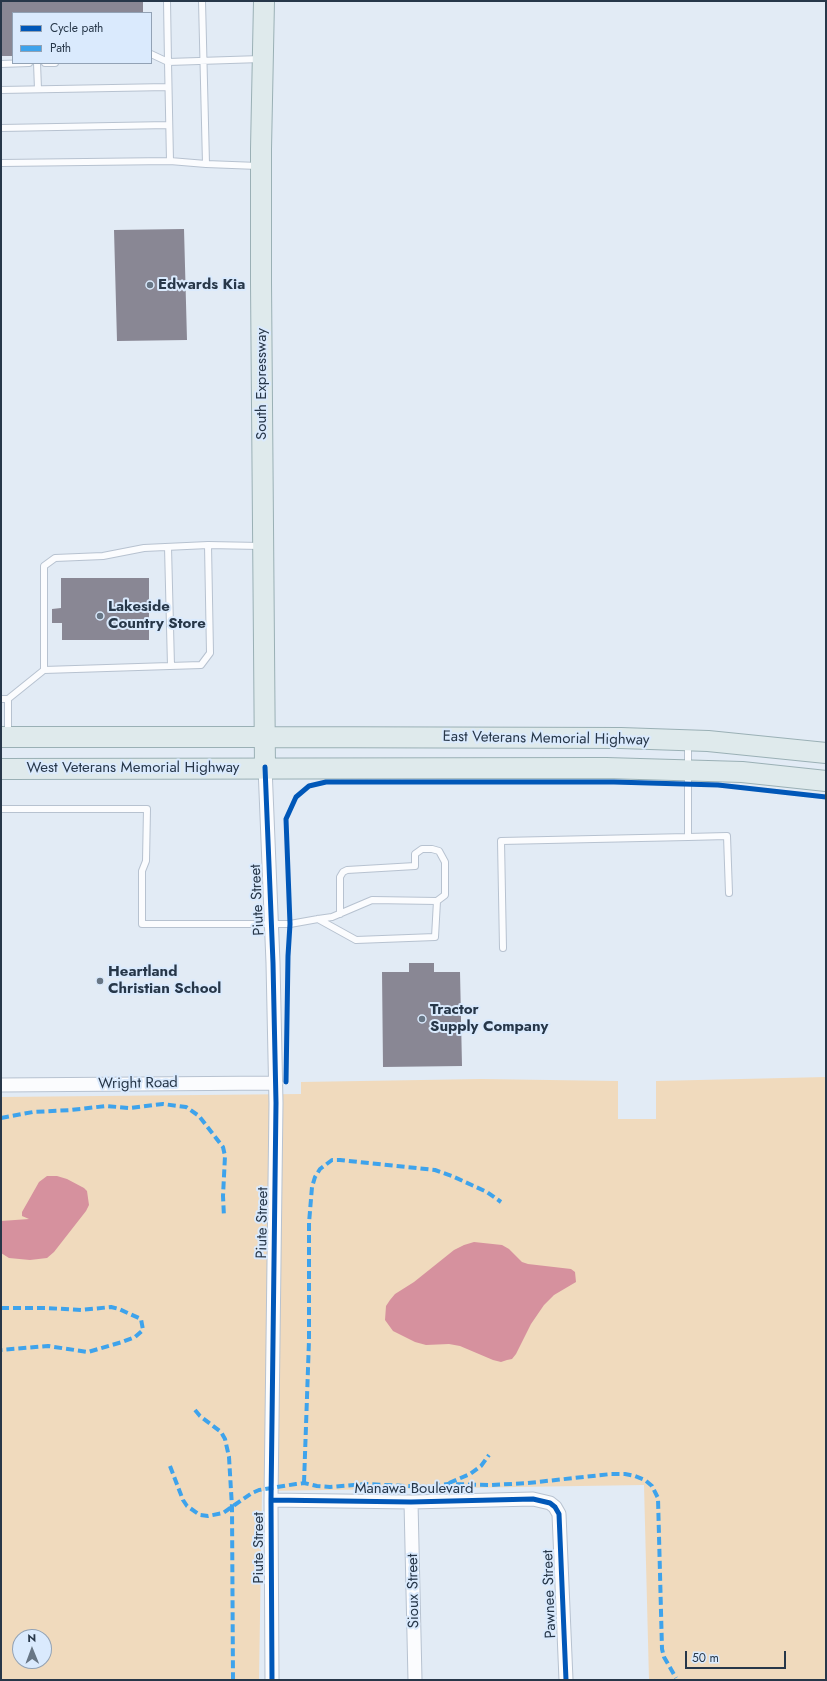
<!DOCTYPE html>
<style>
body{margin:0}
#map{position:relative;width:827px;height:1681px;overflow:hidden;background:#e2ebf5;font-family:Jost,sans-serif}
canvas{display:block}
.frame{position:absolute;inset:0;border:2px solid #273749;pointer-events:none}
.legend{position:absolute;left:12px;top:12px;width:140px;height:52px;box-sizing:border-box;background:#daeafd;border:1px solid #92a2b5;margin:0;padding:5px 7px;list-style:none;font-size:12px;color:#273749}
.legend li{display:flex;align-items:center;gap:8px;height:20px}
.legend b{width:20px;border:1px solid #92a2b5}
.north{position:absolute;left:12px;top:1629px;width:40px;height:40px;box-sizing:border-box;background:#daeafd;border:1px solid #92a2b5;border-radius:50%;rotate:359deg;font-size:11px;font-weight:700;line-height:16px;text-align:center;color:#273749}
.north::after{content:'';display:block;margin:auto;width:14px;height:18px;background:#687685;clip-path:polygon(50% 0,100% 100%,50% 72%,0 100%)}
.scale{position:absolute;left:685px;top:1651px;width:101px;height:18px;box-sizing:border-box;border:2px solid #273749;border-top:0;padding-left:5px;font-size:12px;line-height:14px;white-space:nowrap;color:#273749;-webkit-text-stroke:3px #daeafd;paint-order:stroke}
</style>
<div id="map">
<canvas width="827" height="1681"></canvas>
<div class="frame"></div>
<ul class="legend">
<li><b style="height:5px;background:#0057b8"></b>Cycle path</li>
<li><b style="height:5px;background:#3ea3ec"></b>Path</li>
</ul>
<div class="north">N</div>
<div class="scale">50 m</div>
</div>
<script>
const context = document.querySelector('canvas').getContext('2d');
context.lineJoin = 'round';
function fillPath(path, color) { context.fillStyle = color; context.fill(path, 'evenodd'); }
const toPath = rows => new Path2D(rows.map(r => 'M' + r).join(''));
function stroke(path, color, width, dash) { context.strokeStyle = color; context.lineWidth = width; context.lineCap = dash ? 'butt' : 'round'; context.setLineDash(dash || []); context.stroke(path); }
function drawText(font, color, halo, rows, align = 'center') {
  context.font = font + ' Jost,sans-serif'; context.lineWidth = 4; context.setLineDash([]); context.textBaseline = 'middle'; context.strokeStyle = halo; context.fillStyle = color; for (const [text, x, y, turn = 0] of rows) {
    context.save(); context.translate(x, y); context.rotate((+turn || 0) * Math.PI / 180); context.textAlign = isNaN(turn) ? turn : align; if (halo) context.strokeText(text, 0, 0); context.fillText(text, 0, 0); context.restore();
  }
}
fillPath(toPath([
 [826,1077,826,1680,649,1680,644,1485,262,1491,259,1680,1,1680,1,1097,301,1094,301,1082,481,1079,618,1081,618,1119,656,1119,656,1081],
 [20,1637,44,1637,44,1661,20,1661]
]), '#f0dabd');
fillPath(toPath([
 [47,1176,57,1176,67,1179,84,1188,87,1191,89,1205,86,1211,54,1252,47,1258,30,1260,9,1258,1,1253,1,1221,29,1219,22,1216,22,1212,39,1182],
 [474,1242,502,1245,509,1249,522,1262,528,1264,571,1269,575,1272,576,1282,554,1295,544,1305,531,1324,516,1354,512,1359,507,1360,501,1362,493,1360,460,1346,449,1344,426,1345,415,1342,393,1331,385,1320,386,1306,390,1300,395,1294,414,1282,454,1250,464,1245]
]), '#d6919e');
fillPath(toPath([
 [1,1,143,1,143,13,13,13,13,56,1,56],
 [184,229,187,340,117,341,114,230],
 [61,578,149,578,149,640,62,640,62,623,52,623,52,609,61,608],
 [409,963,434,963,434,972,460,972,462,1066,383,1067,382,972,409,972]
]), '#898794');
const service = toPath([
 [202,1,206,164,258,166],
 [151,54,168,62,167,1],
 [37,63,38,89],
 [45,63,55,63],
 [1,64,29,63],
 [1,90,168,87],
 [1,128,169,125],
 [170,161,206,164],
 [1,163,170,161,168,62,261,59],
 [208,545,260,546],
 [168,547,171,666],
 [1,699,8,699,8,735],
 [8,699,44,670,201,665,210,653,208,545,144,548,103,556,55,558,44,566,44,670],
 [1,809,147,809,146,861,142,871,142,924,290,924,318,919,332,917,372,900,437,901,435,937,356,940,318,919],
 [688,837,727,836,729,893],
 [340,914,340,877,343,872,347,870,415,866,415,854,422,849,432,849,439,851,445,862,445,895,437,901],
 [503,948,501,841,688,837,688,742]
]);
const minor = toPath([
 [265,767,273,963,276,1103,271,1500,272,1680],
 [1,1085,276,1083],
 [271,1500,411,1502,533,1499,550,1503,555,1507,559,1514,566,1680],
 [411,1502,415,1680]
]);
const primary = toPath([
 [264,1,261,149,261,283,265,767],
 [1,737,265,737,621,738,708,741,826,753],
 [1,769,606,768,742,772,826,781]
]);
stroke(service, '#b7c2d0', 8);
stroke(minor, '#b7c2d0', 15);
stroke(primary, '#9ab0b5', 22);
stroke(service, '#fbfcfe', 6);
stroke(minor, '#fbfcfe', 13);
stroke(primary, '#dfeaec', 20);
stroke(toPath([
 [1,1118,33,1112,71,1110,106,1106,129,1108,163,1104,186,1107,199,1116,223,1147,225,1156,223,1196,224,1217],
 [1,1308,46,1308,81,1310,111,1307,119,1309,141,1319,143,1330,135,1337,122,1342,88,1352,48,1346,1,1350],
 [195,1410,200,1416,221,1432,225,1439,229,1457,232,1507,233,1680],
 [170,1466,183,1500,187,1506,200,1515,208,1516,223,1513,252,1493,259,1490,296,1484,304,1483,317,1486,330,1487,366,1484,426,1487,448,1484,492,1485,528,1483,611,1474,625,1474,635,1476,645,1480,652,1486,658,1498,662,1649,664,1657,676,1678],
 [304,1483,309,1340,309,1223,312,1187,315,1177,320,1169,332,1160,340,1160,435,1170,452,1176,487,1192,501,1202],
 [449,1483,470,1474,481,1466,489,1455]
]), '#3ea3ec', 4, [8, 4]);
stroke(toPath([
 [265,767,273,963,276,1103,271,1500,272,1680],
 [286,1082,288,956,290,924,286,819,296,797,309,786,326,782,614,782,718,785,826,797],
 [271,1500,411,1502,533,1499,550,1503,555,1507,559,1514,566,1680]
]), '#0057b8', 5);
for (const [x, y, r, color] of [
 [150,285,4,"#687685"],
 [100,616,4,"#687685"],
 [100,981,4,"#687685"],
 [422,1019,4,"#687685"]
]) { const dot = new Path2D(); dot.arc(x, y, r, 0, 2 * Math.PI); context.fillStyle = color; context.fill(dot); stroke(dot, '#daeafd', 1.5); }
drawText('bold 15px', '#273749', '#daeafd', [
 ["Edwards Kia",158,285],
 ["Lakeside",108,607],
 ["Country Store",108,624],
 ["Heartland",108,972],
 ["Christian School",108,989],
 ["Tractor",430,1010],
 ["Supply Company",430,1027]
], 'left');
drawText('15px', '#273749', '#daeafd', [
 ["South Expressway",262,384,-90],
 ["East Veterans Memorial Highway",546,739,1],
 ["West Veterans Memorial Highway",133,768],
 ["Piute Street",258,900,-93],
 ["Wright Road",138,1084,-1],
 ["Piute Street",263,1223,-89],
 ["Manawa Boulevard",414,1489],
 ["Piute Street",259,1548,-90],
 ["Sioux Street",414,1591,-91],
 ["Pawnee Street",550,1594,-92]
]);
</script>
